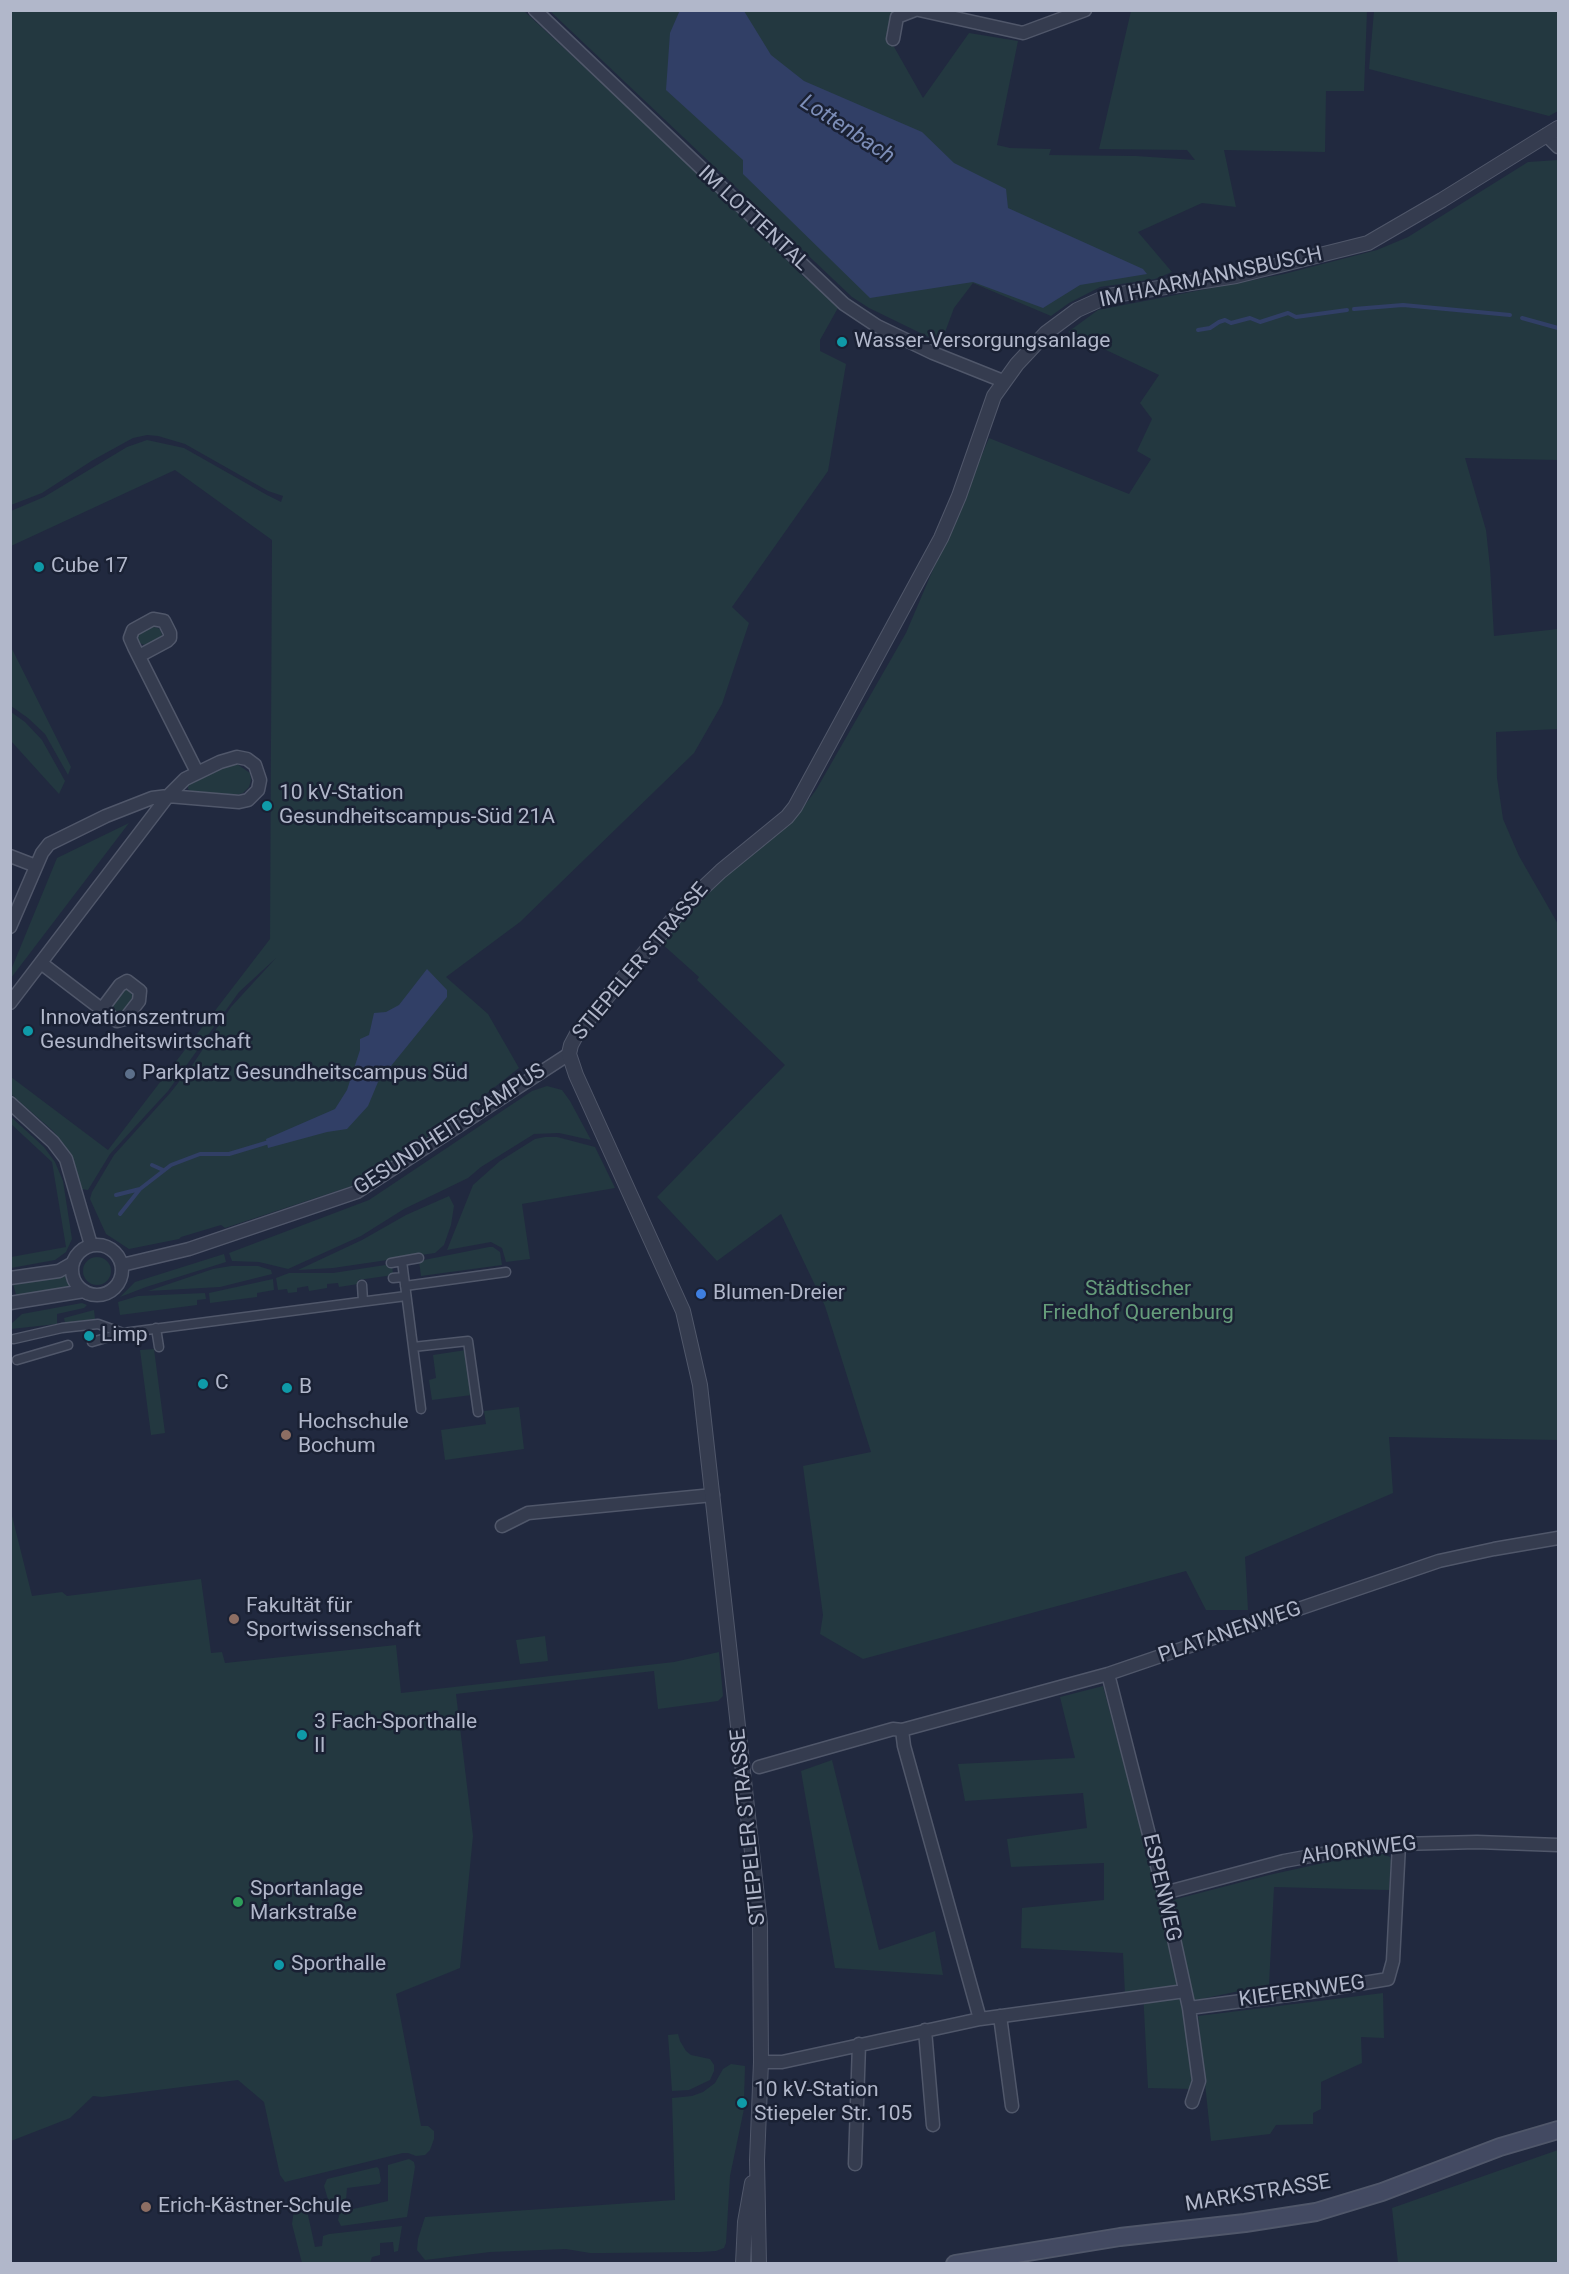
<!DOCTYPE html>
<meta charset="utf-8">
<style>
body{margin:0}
#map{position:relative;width:1569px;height:2274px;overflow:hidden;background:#21293f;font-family:Roboto,sans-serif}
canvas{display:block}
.frame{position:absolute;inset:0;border:12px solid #b1b7ca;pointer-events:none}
</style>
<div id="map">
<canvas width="1569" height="2274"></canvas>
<div class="frame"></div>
</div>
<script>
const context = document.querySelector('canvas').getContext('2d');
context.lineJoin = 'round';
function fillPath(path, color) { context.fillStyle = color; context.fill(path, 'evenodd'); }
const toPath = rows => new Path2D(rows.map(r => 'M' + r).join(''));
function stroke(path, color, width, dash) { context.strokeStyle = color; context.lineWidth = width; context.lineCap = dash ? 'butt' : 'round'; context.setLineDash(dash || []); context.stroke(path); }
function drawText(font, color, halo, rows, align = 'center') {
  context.font = font + ' Roboto,sans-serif'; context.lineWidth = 5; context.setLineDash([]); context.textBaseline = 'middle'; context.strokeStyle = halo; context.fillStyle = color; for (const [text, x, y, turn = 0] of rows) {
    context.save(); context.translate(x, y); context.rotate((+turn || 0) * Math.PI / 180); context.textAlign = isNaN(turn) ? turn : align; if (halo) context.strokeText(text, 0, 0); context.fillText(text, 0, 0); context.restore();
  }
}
fillPath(toPath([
 [11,11,524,11,677,153,803,276,839,306,820,340,820,351,846,364,828,471,732,607,749,623,722,704,694,753,520,922,446,977,488,1014,519,1068,444,1127,384,1167,352,1186,225,1228,221,1225,181,1237,179,1239,129,1249,106,1234,90,1199,92,1192,114,1155,171,1092,193,1064,231,1007,276,958,239,992,168,1091,110,1154,88,1190,82,1189,65,1146,53,1131,11,1094,11,1077,108,1150,270,939,272,540,175,470,11,546,11,511,44,497,127,447,147,440,184,448,267,495,281,502,283,496,268,491,185,444,158,436,147,435,133,438,93,460,42,493,11,505],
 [550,11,909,11,889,38,923,98,969,33,1018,41,997,145,1010,148,1051,149,1049,155,1136,156,1195,160,1187,150,1099,149,1131,11,1367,11,1364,91,1326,91,1325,152,1224,150,1236,207,1202,203,1138,232,1172,272,1155,279,1100,287,1069,303,1051,316,973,283,954,308,941,343,869,308,852,297],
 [1374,11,1558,11,1558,111,1549,116,1369,69],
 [1558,160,1558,460,1465,458,1486,530,1490,567,1494,636,1558,629,1558,729,1496,732,1497,778,1503,819,1519,856,1558,924,1558,1440,1389,1437,1393,1493,1245,1557,1248,1610,1206,1610,1186,1571,863,1659,820,1634,823,1615,803,1466,871,1452,825,1306,781,1214,717,1261,657,1197,785,1065,697,980,699,977,661,943,707,892,792,822,816,790,906,633,989,438,1129,494,1151,459,1137,451,1152,419,1140,403,1159,375,1068,332,1098,310,1284,274,1377,250,1408,237,1528,162],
 [152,626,160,629,162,635,160,638,144,645,138,642,135,639,137,634],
 [10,645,71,767,68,775,45,734,28,718,11,706],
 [11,712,25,722,42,740,65,781,59,794,11,741],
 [230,764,237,764,250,773,251,780,249,787,243,793,234,796,192,792,188,789,188,785,191,782],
 [129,823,11,978,11,970,57,858],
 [123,989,130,990,133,997,122,1014,119,1014,114,1010,112,1004],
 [547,1086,562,1090,570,1101,591,1140,559,1133,534,1134,481,1167,468,1178,404,1209,361,1236,288,1269,259,1262,232,1261,229,1253,369,1200,532,1091],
 [10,1116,44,1147,55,1162,63,1181,72,1239,66,1252,55,1260,11,1268,11,1257,66,1247,52,1162,11,1124],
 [545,1137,557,1137,595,1147,615,1188,522,1204,530,1259,506,1262,502,1248,491,1242,447,1250,473,1185,500,1161,535,1139],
 [449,1196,454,1206,451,1225,444,1245,435,1253,333,1268,298,1270,362,1240,406,1215],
 [489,1247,493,1247,500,1252,502,1265,421,1276,419,1261],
 [224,1254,226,1262,146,1287,120,1297,135,1282],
 '83 1271a14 14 0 1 1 28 0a14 14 0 1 1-28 0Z',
 [392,1264,393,1275,358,1280,358,1284,339,1287,338,1283,327,1284,327,1288,309,1291,308,1286,297,1288,297,1292,288,1293,287,1289,278,1290,276,1278,289,1273,333,1273],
 [231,1266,258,1266,271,1270,272,1274,220,1287,148,1291,213,1269],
 [67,1275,71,1288,17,1298,13,1284],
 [273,1279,274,1290,257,1293,257,1297,210,1303,209,1293],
 [205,1293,206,1299,197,1300,197,1305,120,1315,118,1302,138,1296],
 [82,1303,87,1305,84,1308,57,1314,57,1324,11,1329,11,1324,22,1314],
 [94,1310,95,1319,65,1323,64,1318],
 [154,1349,165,1433,151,1435,140,1350],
 [466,1350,472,1395,432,1400,429,1380,436,1378,433,1355],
 [519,1407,524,1449,445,1460,441,1430,486,1424,484,1411],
 [11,1512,32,1596,62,1592,67,1596,201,1579,211,1653,222,1652,225,1663,396,1645,401,1693,674,1662,719,1652,723,1696,718,1701,658,1709,654,1671,456,1694,473,1836,460,1968,396,1994,421,2126,428,2126,434,2131,434,2139,430,2150,425,2155,416,2156,408,2153,403,2153,285,2182,280,2175,264,2102,238,2080,102,2097,93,2096,70,2118,11,2141],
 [545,1636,548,1661,520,1664,516,1640],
 [1103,1686,1161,1903,1269,1875,1328,1862,1383,1854,1390,1857,1391,1861,1389,1890,1274,1887,1269,1985,1196,2000,1184,2007,1193,2089,1148,2088,1143,1991,1125,1994,1123,1953,1021,1948,1022,1908,1104,1900,1104,1863,1011,1867,1007,1839,1087,1828,1083,1793,965,1801,958,1764,1075,1758,1060,1697],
 [832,1760,879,1950,935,1931,943,1975,835,1968,801,1771],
 [1383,1993,1384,2038,1361,2037,1362,2063,1321,2082,1321,2109,1313,2113,1313,2124,1276,2125,1270,2134,1211,2141,1198,2016],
 [678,2034,680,2041,686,2051,691,2055,710,2059,714,2065,714,2071,710,2080,689,2090,672,2091,668,2035],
 [731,2064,745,2066,744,2100,739,2100,738,2109,744,2109,730,2176,726,2243,724,2248,716,2251,700,2252,606,2253,590,2253,566,2249,490,2252,425,2260,417,2250,418,2239,425,2217,675,2200,672,2098,692,2096,703,2092,715,2083,723,2069],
 [1558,2150,1558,2263,1398,2263,1392,2208],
 [409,2159,414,2162,415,2167,407,2217,341,2226,338,2220,340,2212,388,2201,388,2165],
 [377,2167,379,2169,381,2181,379,2184,347,2188,346,2200,343,2202,329,2203,324,2186,327,2179],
 [300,2203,306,2206,315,2247,322,2246,323,2236,329,2234,402,2226,398,2251,394,2252,393,2242,380,2243,380,2255,372,2257,370,2263,302,2263,292,2224,294,2210]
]), '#233840');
fillPath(toPath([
 [680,10,744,11,771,55,804,81,922,132,954,163,1006,189,1008,208,1143,269,1147,274,1080,285,1043,308,973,282,870,298,743,174,743,160,666,90,670,33],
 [427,969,447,990,447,997,378,1082,368,1106,347,1129,327,1132,268,1148,266,1139,335,1109,347,1090,360,1050,360,1039,369,1035,374,1013,386,1012,399,1005]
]), '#313f66');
stroke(toPath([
 [1354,309,1403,305,1510,315],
 [1522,318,1558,328],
 [1198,330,1210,328,1219,322,1225,320,1231,323,1250,318,1260,322,1288,313,1296,317,1347,310],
 [152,1165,163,1170],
 [116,1195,140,1189],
 [120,1214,140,1189,171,1165,200,1154,229,1154,269,1142]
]), '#313f66', 4);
const pedestrian = toPath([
 [402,1261,421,1409],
 [391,1263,419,1258],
 [393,1278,404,1277],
 [362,1285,363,1301],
 [405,1286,506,1272],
 [156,1328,159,1347],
 [14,1339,62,1328,98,1324,123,1333],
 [92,1342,123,1333,406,1296],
 [413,1347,468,1341,478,1412],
 [17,1360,68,1345]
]);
const minor = toPath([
 [535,10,844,304,877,326,933,353,1003,381],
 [919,10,1023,33,1085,10],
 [893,39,897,17,915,10],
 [1546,135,1558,147],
 [139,656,167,641,170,638,170,633,164,621,153,619,133,630,130,638,134,647,197,772],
 [10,856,36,866],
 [10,927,42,853,49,844,106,816,152,798,168,796,239,802,248,800,258,790,260,780,255,765,247,759,237,757,220,762,185,779,168,796,10,1003],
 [41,963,117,1021,125,1019,139,1001,140,991,127,981,120,985,102,1009],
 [10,1103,53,1142,66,1159,91,1245],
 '72 1270a25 25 0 1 1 50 0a25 25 0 1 1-50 0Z',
 [122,1265,189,1249,357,1192,569,1054],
 [10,1278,59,1271,73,1263],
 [10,1303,84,1291],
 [502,1526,528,1513,713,1495],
 [1108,1674,1164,1893,1189,2008,1199,2081,1192,2102],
 [902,1730,904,1746,980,2019],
 [759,1767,893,1729,902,1730,1108,1674,1439,1561,1494,1549,1558,1538],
 [1164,1893,1284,1861,1354,1848,1399,1844,1477,1842,1558,1845],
 [1189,2008,1310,1992,1388,1979,1393,1961,1399,1844],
 [1000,2016,1012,2106],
 [925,2030,933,2125],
 [761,2062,782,2062,980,2019,1185,1991],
 [855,2164,859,2044]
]);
const tertiary = toPath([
 [743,2264,745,2222,752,2183],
 [759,2264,757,2160,761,2062,760,1924,700,1385,683,1311,576,1075,569,1054,571,1045,578,1032,612,991,686,904,721,871,787,817,795,807,941,538,959,496,994,396,1017,364,1046,333,1077,310,1108,296,1236,276,1368,243,1442,200,1558,128]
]);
const secondary = toPath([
 [955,2264,1120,2237,1245,2223,1316,2212,1382,2192,1500,2147,1558,2130]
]);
stroke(pedestrian, '#50576a', 11);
stroke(minor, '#50576a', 15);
stroke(tertiary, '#50576a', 16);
stroke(secondary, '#50576a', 20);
stroke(pedestrian, '#353c4f', 8);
stroke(minor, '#353c4f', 12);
stroke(tertiary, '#353c4f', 14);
stroke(secondary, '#434a62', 16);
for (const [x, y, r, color] of [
 [842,342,6,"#0f9aa8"],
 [39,567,6,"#0f9aa8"],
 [267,806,6,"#0f9aa8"],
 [28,1031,6,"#0f9aa8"],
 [130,1074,6,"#5c6f8a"],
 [701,1294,6,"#3f7fe0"],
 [89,1336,6,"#0f9aa8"],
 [203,1384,6,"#0f9aa8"],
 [287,1388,6,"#0f9aa8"],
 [286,1435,6,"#8d6e63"],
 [234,1619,6,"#8d6e63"],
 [302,1735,6,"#0f9aa8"],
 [238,1902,6,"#2e9e5b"],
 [279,1965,6,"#0f9aa8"],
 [742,2103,6,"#0f9aa8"],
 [146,2207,6,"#8d6e63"]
]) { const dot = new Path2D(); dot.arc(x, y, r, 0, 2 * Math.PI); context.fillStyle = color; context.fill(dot); stroke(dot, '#1a2134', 2); }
drawText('21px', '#b1b7ca', '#1a2134', [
 ["IM LOTTENTAL",753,219,43],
 ["IM HAARMANNSBUSCH",1211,278,-12],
 ["STIEPELER STRASSE",641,962,-50],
 ["GESUNDHEITSCAMPUS",450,1130,-33],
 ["PLATANENWEG",1230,1633,-19],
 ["STIEPELER STRASSE",749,1827,-96],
 ["AHORNWEG",1359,1851,-7],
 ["ESPENWEG",1161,1888,77],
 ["KIEFERNWEG",1302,1992,-8],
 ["MARKSTRASSE",1258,2194,-9]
]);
drawText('21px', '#b1b7ca', '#1a2134', [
 ["Wasser-Versorgungsanlage",854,342],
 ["Cube 17",51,567],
 ["10 kV-Station",279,794],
 ["Gesundheitscampus-Süd 21A",279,818],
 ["Innovationszentrum",40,1019],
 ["Gesundheitswirtschaft",40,1043],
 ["Parkplatz Gesundheitscampus Süd",142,1074],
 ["Blumen-Dreier",713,1294],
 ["Limp",101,1336],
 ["C",215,1384],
 ["B",299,1388],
 ["Hochschule",298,1423],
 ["Bochum",298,1447],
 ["Fakultät für",246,1607],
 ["Sportwissenschaft",246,1631],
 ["3 Fach-Sporthalle",314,1723],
 ["II",314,1747],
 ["Sportanlage",250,1890],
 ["Markstraße",250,1914],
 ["Sporthalle",291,1965],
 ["10 kV-Station",754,2091],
 ["Stiepeler Str. 105",754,2115],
 ["Erich-Kästner-Schule",158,2207]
], 'left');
drawText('21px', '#669d7b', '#1a2134', [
 ["Städtischer",1138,1290],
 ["Friedhof Querenburg",1138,1314]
]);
drawText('italic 22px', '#7d8eb8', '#1a2134', [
 ["Lottenbach",847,130,33]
]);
</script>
